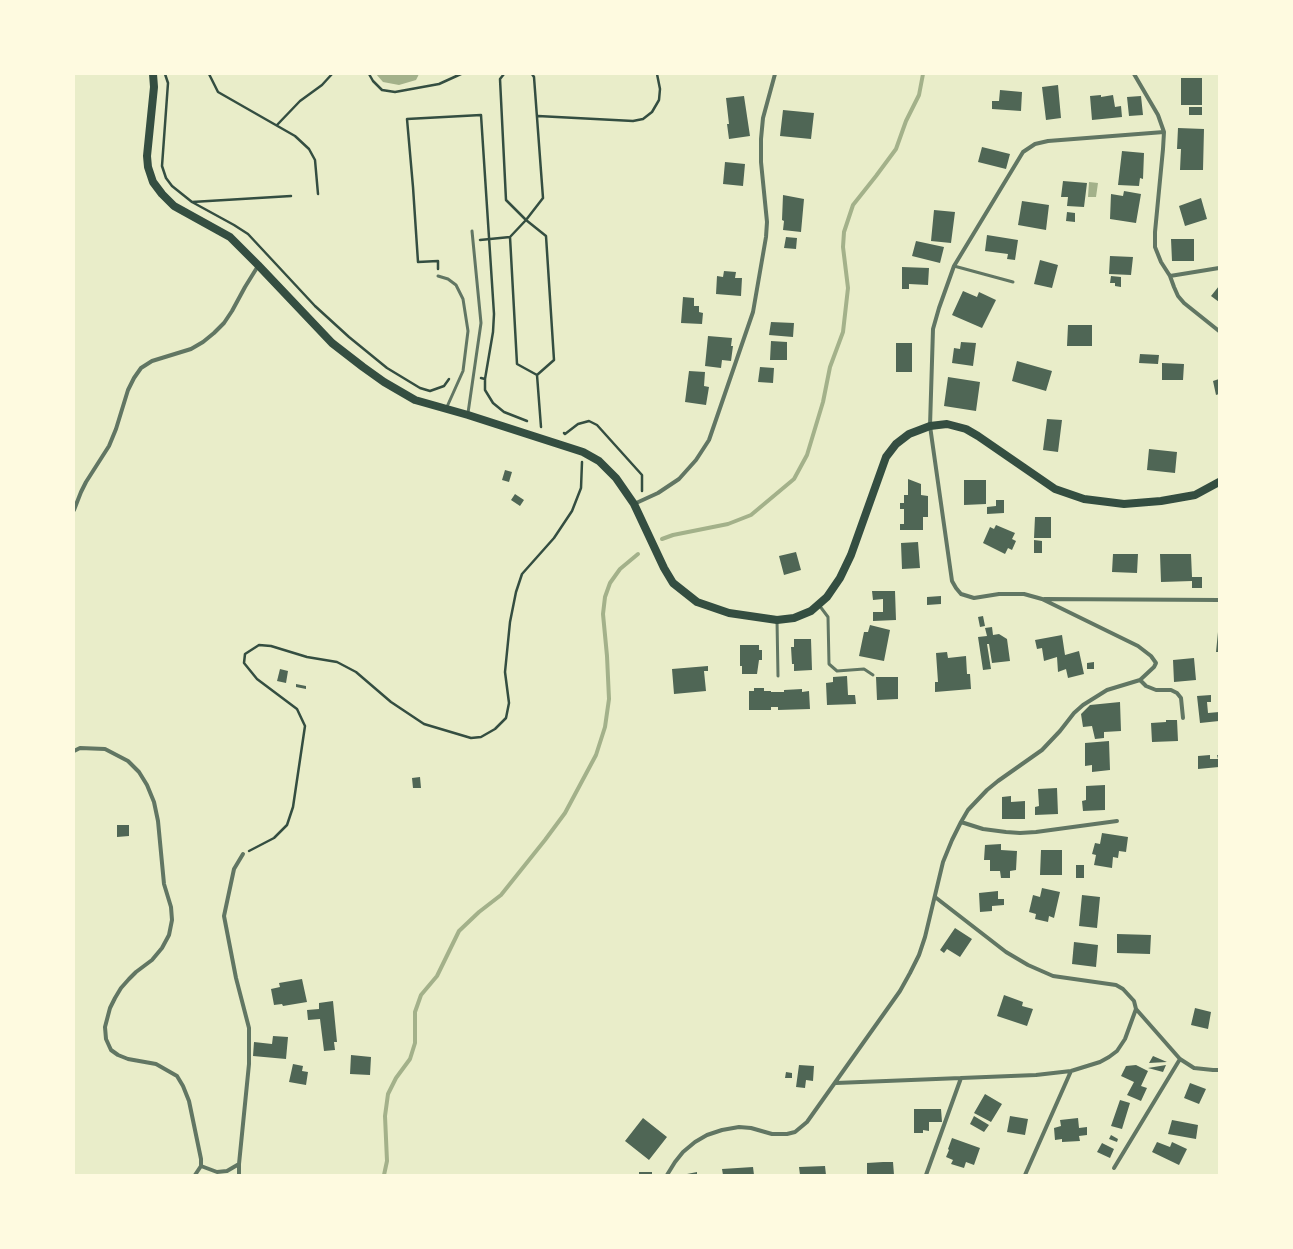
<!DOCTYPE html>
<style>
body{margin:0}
#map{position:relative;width:1293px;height:1249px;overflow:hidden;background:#e9edc9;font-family:"DM Sans",sans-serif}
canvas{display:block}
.frame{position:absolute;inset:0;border:75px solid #fefae0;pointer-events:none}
</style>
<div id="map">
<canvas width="1293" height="1249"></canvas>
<div class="frame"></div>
</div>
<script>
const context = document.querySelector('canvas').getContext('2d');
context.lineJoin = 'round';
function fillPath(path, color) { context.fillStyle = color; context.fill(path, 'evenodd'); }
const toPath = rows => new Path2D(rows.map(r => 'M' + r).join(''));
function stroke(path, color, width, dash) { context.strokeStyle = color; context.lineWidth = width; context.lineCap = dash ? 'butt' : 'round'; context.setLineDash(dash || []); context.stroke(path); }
fillPath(toPath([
 [376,74,419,74,416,80,399,85,383,82],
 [1089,182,1098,183,1096,197,1088,197]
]), '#a3b18a');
stroke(toPath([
 [662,539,673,535,728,524,751,515,794,479,807,455,823,402,830,367,843,332,848,288,843,247,844,232,853,205,876,176,896,149,906,121,919,95,923,74],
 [384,1175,387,1161,385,1116,388,1094,396,1078,410,1059,415,1043,415,1012,421,995,437,976,459,931,479,912,501,895,545,840,565,813,596,755,605,727,609,699,607,656,603,614,605,597,610,583,620,569,638,554]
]), '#a3b18a', 4);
fillPath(toPath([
 [1181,78,1202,78,1202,105,1181,105],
 [1058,85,1061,118,1046,120,1042,87],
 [1000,90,1022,92,1021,111,992,109,992,101,999,101],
 [1101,95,1101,97,1113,95,1115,107,1121,106,1122,117,1092,120,1090,96],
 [744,96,750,136,729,139,727,124,729,124,726,98],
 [1141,96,1143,115,1129,116,1127,97],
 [1189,107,1202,107,1202,115,1189,115],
 [783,110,814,113,811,139,780,136],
 [1178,128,1204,129,1203,170,1180,170,1181,149,1177,149],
 [982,147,1010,154,1006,169,978,162],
 [1122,151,1144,153,1143,179,1140,178,1139,186,1118,185],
 [725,162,745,164,743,186,723,184],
 [1063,181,1087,183,1084,207,1067,206,1068,197,1061,197],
 [1124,191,1141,194,1136,223,1110,219,1111,194,1123,196],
 [783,195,804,199,801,232,783,230,784,221,782,220],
 [1201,198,1207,219,1185,226,1179,206],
 [1022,201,1049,205,1046,230,1018,225],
 [934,210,955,212,951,243,931,241],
 [1067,212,1075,213,1075,222,1066,221],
 [987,235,1018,240,1015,260,1007,259,1008,254,985,251],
 [786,237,797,238,796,249,784,248],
 [1171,239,1194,239,1194,261,1172,261],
 [916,241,944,247,940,263,912,256],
 [1110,256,1133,257,1131,275,1109,274],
 [1040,260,1058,265,1052,288,1034,284],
 [902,267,929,268,928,285,909,284,909,289,902,289],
 [724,271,736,272,735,278,742,278,741,296,716,294,717,276,723,277],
 [1111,276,1121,277,1121,287,1115,286,1115,283,1110,283],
 [1219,286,1219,302,1211,296],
 [963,291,977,297,979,292,996,300,982,328,952,315],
 [683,297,694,298,694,306,699,306,699,312,703,313,702,324,681,323],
 [771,322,794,323,793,337,769,335],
 [1068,325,1092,325,1092,346,1067,346],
 [708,336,732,338,731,346,733,346,731,361,722,360,721,368,705,366],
 [771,341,787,342,787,360,770,360],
 [961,342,976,343,973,366,952,363,954,348,960,349],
 [896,343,912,343,912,372,896,372],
 [1140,354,1159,355,1158,364,1139,363],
 [1017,361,1052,371,1046,391,1012,381],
 [1162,363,1184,364,1183,380,1162,380],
 [760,367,774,368,773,383,758,382],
 [689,371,705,372,704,386,709,387,706,405,685,402],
 [948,377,980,382,976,411,944,406],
 [1219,379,1219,394,1216,395,1213,381],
 [1047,419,1062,420,1058,452,1043,450],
 [1149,449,1177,452,1175,473,1147,470],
 [505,470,512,472,509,482,502,480],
 [908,479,921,484,921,495,928,496,928,517,923,517,923,530,900,530,900,524,904,524,904,509,900,509,900,503,904,503,904,495,908,495],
 [964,480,986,480,986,504,964,505],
 [515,494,524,500,520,506,511,500],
 [996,500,1004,500,1004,513,987,514,987,507,996,506],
 [1035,517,1051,517,1051,538,1034,538],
 [996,525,1015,533,1012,539,1016,541,1012,550,1008,548,1005,554,983,543,990,527,994,529],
 [1034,540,1042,541,1042,553,1034,553],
 [918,542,920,568,902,569,901,543],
 [796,552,801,570,784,575,779,556],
 [1113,554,1138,554,1137,573,1112,572],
 [1160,554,1191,554,1192,577,1202,577,1202,588,1192,588,1192,581,1161,582],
 [872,591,895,591,896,620,873,621,873,612,883,612,883,599,873,600],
 [941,596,941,604,927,605,927,597],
 [983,616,985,626,980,627,978,617],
 [870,625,890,630,884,661,859,656,864,632,868,632],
 [992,627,993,635,999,634,1007,639,1010,661,992,663,989,644,987,644,991,669,983,670,978,637,987,636,985,628],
 [1218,632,1219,632,1219,652,1216,652],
 [1062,635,1065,655,1079,651,1084,674,1068,678,1066,669,1058,672,1057,657,1044,661,1042,648,1037,649,1035,640],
 [794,639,811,639,812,670,794,671,794,664,792,664,791,647,794,647],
 [740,645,759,645,759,650,762,650,762,660,759,660,757,674,742,674,742,666,740,666],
 [947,652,948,658,966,656,967,674,970,674,971,689,935,692,935,682,938,682,936,653],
 [1194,658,1196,680,1174,682,1173,660],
 [1094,662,1094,669,1087,669,1087,663],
 [708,666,708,671,704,671,706,691,674,694,672,669],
 [280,669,288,671,286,683,277,681],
 [847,676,848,695,855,695,856,704,827,705,826,683,833,682,833,677],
 [876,677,898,677,898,699,877,700],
 [296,684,306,686,306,689,296,687],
 [754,688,764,688,764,691,771,691,771,692,784,692,784,690,802,689,802,692,809,691,810,709,778,710,778,707,771,707,771,710,749,710,749,691,754,691],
 [1211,695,1211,702,1207,702,1208,713,1219,712,1219,721,1200,723,1197,696],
 [1120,702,1121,731,1104,732,1104,738,1095,739,1092,726,1083,727,1081,714,1090,705],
 [1166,720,1177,720,1178,741,1152,742,1151,723,1166,722],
 [1109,741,1110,770,1092,772,1092,765,1085,766,1085,743],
 [1210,755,1210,759,1218,759,1217,755,1219,755,1219,767,1198,769,1198,756],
 [420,777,421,788,413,788,412,778],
 [1105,785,1105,810,1083,811,1082,801,1086,800,1086,786],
 [1057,788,1058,814,1035,815,1035,807,1039,806,1038,789],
 [1011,796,1011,802,1025,801,1025,819,1002,819,1002,797],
 [117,825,129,825,129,836,117,837],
 [1102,833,1128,837,1126,852,1119,851,1118,858,1113,857,1112,868,1094,865,1096,855,1092,854,1095,843,1100,844],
 [1001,844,1001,850,1017,851,1016,870,1010,871,1010,878,1001,878,1000,871,990,871,990,860,984,860,985,845],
 [1041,850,1062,850,1062,875,1040,875],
 [1076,865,1084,865,1084,878,1076,878],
 [1042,888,1060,892,1054,918,1049,916,1048,922,1035,919,1036,914,1029,912,1033,895,1040,897],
 [998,891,998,899,1004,899,1004,905,992,906,992,911,980,912,979,893],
 [1082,895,1100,897,1097,928,1079,926],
 [955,928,972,939,960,957,947,949,944,953,940,950],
 [1117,934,1151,935,1150,954,1117,953],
 [1074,942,1098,945,1096,967,1072,964],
 [302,979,307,1002,283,1006,282,1004,274,1005,271,989,280,987,279,983],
 [1004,995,1023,1002,1022,1006,1033,1009,1027,1026,997,1016],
 [333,1001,337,1042,334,1042,335,1050,324,1051,320,1019,308,1020,307,1010,319,1009,319,1003],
 [1195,1008,1211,1012,1208,1029,1191,1025],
 [273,1036,288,1037,286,1059,253,1056,254,1042,272,1044],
 [351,1055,371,1057,370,1075,350,1074],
 [1153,1056,1167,1062,1149,1063],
 [293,1064,303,1066,302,1071,308,1072,306,1085,289,1082],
 [799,1065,814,1066,813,1081,806,1080,805,1088,796,1087],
 [1136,1065,1148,1071,1141,1086,1147,1088,1141,1101,1127,1095,1134,1082,1121,1076,1126,1066],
 [1166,1065,1163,1072,1148,1068],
 [786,1072,792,1073,792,1078,785,1078],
 [1190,1083,1206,1089,1199,1104,1184,1098],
 [985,1094,1002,1104,991,1122,974,1113],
 [1120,1100,1130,1103,1122,1129,1111,1126],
 [914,1109,941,1109,942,1122,929,1122,929,1131,923,1130,923,1133,914,1133],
 [974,1116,989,1125,984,1132,970,1124],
 [1010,1116,1028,1119,1025,1135,1007,1132],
 [643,1118,667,1137,649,1160,625,1141],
 [1078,1118,1079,1128,1087,1127,1087,1135,1079,1136,1080,1141,1062,1142,1062,1139,1055,1140,1054,1128,1061,1126,1060,1120],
 [1172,1120,1198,1125,1196,1139,1168,1134],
 [1111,1135,1118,1139,1117,1142,1109,1139],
 [952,1138,980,1148,974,1165,966,1162,964,1168,951,1164,953,1160,946,1157,949,1150,948,1149],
 [1157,1142,1170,1147,1172,1142,1187,1149,1179,1165,1152,1152],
 [1102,1143,1114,1149,1110,1158,1097,1152],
 [883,1162,893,1162,894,1175,867,1175,867,1163],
 [825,1166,826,1175,800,1175,799,1167],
 [753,1167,754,1175,723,1175,722,1169],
 [639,1172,652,1172,652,1175,639,1175],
 [697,1172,697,1175,687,1175,687,1174]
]), '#4f6655');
stroke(toPath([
 [165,74,168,83,162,166,166,178,172,186,192,202,234,225,248,234,315,306,349,337,387,368,420,388,430,391,444,386,449,379],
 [209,74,218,92,295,136,309,149,315,160,318,194],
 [369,74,373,81,382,90,395,92,439,84,461,74],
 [504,74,500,79,506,200,526,220,546,236,554,360,537,375,517,364,510,237,526,220,543,198,534,77,532,74],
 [538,116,633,121,643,119,652,112,659,100,660,89,657,74],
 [277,125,300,101,322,85,332,74],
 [192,202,291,196],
 [480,240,510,237],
 [438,269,438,261,418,262,413,187,407,119,481,115,494,314,493,332,485,379],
 [537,375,541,427],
 [481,378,485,379,485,390,493,403,504,412,527,421],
 [564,433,565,434,578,424,589,421,597,425,642,475,642,491],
 [249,851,274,838,287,825,293,807,305,726,297,709,257,679,244,663,245,654,259,645,271,646,307,657,337,662,356,672,391,702,424,724,471,738,481,737,495,729,506,718,509,703,505,672,510,622,516,592,522,574,554,538,572,511,581,488,582,462]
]), '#344e41', 2.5);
stroke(toPath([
 [954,266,1013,282],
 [438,276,448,279,456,285,463,299,468,331,463,371,446,409],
 [468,413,481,323,472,231],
 [819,605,828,617,829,664,837,671,864,669,873,675],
 [777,620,778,676]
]), '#617663', 3);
stroke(toPath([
 [1134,74,1158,115,1164,132,1163,149,1155,232,1155,247,1161,262,1170,276,1174,287,1178,296,1184,303,1219,331],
 [1170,276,1219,268],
 [634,504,658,493,679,479,696,460,709,440,753,312,766,237,767,222,761,162,761,139,763,118,775,74],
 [74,510,81,492,86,482,109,446,116,429,128,390,134,378,141,368,152,361,191,349,203,342,214,333,224,323,232,311,245,287,258,266],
 [1044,599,1219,600],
 [1140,680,1146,686,1156,690,1171,690,1177,693,1181,698,1183,718],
 [74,751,80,748,105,749,128,761,139,772,147,785,154,802,158,821,164,884,171,907,172,920,169,935,162,948,152,960,136,972,129,979,121,988,115,998,110,1008,105,1027,106,1039,111,1050,118,1055,128,1059,156,1064,177,1076,183,1086,189,1101,201,1159,201,1166,195,1175],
 [961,822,983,829,1006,832,1020,833,1036,832,1117,821],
 [935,897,1006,952,1028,965,1053,976,1116,985,1123,989,1134,1001,1136,1009,1180,1059,1194,1068,1213,1070,1219,1070],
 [836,1083,1036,1075,1071,1071,1100,1062,1109,1057,1117,1051,1125,1039,1136,1009],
 [201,1166,217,1172,227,1171,239,1164],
 [1114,1168,1180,1059],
 [239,1175,239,1164,249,1064,249,1028,236,978,224,916,234,869,243,854],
 [667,1175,675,1162,683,1152,695,1142,707,1135,722,1130,739,1127,751,1128,772,1134,787,1134,795,1132,807,1122,900,991,910,973,919,955,925,937,943,862,952,840,961,822,968,810,987,790,998,781,1042,750,1060,731,1074,713,1083,705,1107,690,1140,680,1154,667,1156,663,1151,656,1138,646,1042,599,1024,594,999,594,974,598,961,594,956,588,952,581,930,426,933,329,939,308,954,266,1023,152,1035,144,1048,141,1164,132],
 [926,1175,961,1078],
 [1025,1175,1071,1071]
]), '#617663', 4);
stroke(toPath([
 [153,74,154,87,147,156,148,167,153,182,162,194,174,206,230,237,258,265,332,343,363,367,384,382,415,400,468,415,583,452,599,461,616,478,634,504,664,568,673,583,697,602,729,613,777,620,794,618,811,611,827,597,840,578,851,555,886,457,896,444,909,434,930,426,947,424,966,429,978,436,1055,489,1084,499,1124,504,1161,501,1195,495,1219,482]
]), '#344e41', 8);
</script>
